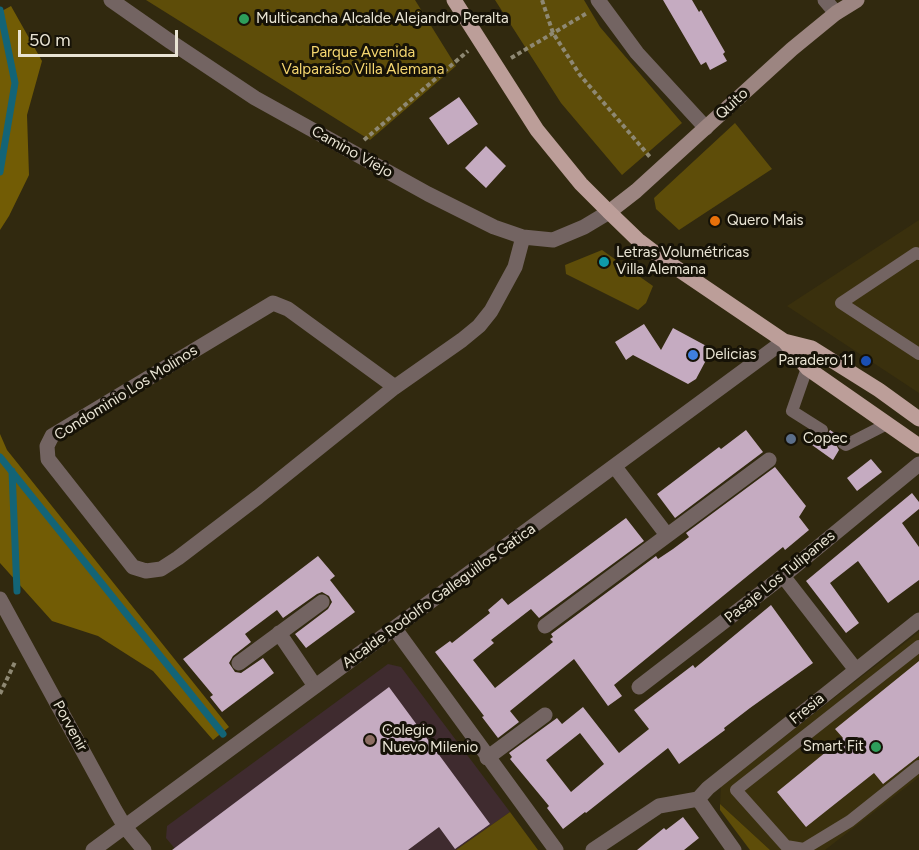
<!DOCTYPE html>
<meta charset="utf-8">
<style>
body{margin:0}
#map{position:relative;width:919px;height:850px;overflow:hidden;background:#31290f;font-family:Figtree,sans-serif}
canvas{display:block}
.scale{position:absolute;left:18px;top:30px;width:160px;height:27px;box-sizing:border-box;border:3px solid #e9e4d4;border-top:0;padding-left:8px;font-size:18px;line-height:21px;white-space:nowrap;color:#e9e4d4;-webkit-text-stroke:4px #161207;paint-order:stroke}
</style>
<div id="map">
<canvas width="919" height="850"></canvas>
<div class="scale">50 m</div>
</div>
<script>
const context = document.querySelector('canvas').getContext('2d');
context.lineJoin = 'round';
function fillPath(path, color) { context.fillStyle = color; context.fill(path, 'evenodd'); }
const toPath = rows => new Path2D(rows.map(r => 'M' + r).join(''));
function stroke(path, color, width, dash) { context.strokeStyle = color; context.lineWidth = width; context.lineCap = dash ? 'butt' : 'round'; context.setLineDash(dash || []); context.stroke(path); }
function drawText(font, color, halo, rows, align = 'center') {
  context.font = font + ' Figtree,sans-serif'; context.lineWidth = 6; context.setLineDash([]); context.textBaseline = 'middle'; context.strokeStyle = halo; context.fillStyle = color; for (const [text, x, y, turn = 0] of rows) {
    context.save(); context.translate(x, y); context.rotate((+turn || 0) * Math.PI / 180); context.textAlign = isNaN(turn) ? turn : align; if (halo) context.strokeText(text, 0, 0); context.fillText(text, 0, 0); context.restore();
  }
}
fillPath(toPath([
 [919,220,919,393,787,306],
 [919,632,919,777,825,850,770,850,720,804,721,786]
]), '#3a300d');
fillPath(toPath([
 [388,664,401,667,510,812,456,850,176,850,166,838,167,826]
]), '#3f2b2f');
fillPath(toPath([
 [146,0,415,0,456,66,370,140],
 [495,0,584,0,600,27,682,123,622,175,561,103],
 [735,123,772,169,679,230,656,209,654,198],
 [602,250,653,286,646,303,638,310,566,274,565,265],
 [720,804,770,850,750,850,720,810],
 [510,812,538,850,456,850]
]), '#5e4d09');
fillPath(toPath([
 [11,6,42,61,27,115,29,175,9,216,0,230,0,12],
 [0,434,7,450,229,727,213,740,153,671,98,636,52,621,0,563]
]), '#725c05');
stroke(toPath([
 [0,10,15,83,0,172],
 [0,457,223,734],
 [12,471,17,591]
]), '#136476', 7);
fillPath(toPath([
 [663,0,692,0,699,12,701,10,725,52,723,54,727,61,710,70,706,62,701,65],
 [459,97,478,124,448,145,429,118],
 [486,146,506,166,486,188,465,168],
 [644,324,661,350,673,328,712,349,696,379,688,384,633,355,626,360,615,342],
 [746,430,763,452,675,518,657,494,719,447,721,449],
 [830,430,839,436,835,443,839,450,833,460,812,445,817,437,826,437],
 [871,459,882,472,857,491,847,478],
 [775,467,806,506,799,517,809,530,785,550,783,547,614,685,622,696,608,706,574,659,510,711,519,722,498,738,482,717,484,716,435,652,450,641,452,643,490,613,488,610,502,598,508,605,626,518,644,541,539,618,531,609,491,640,494,643,473,660,495,688,553,642,550,639,553,637,551,634,656,556,658,559,673,549,689,537,686,533],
 [912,493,919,502,919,509,902,523,919,547,919,580,888,603,858,561,830,583,859,623,846,633,806,581],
 [318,556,335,576,330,580,355,612,306,648,295,634,328,609,332,602,329,596,322,592,317,594,283,618,277,610,245,634,251,642,233,656,229,663,235,672,241,673,263,658,274,673,222,712,210,697,213,695,183,659],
 [771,605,813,663,750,708,724,728,725,730,679,764,668,748,586,813,585,812,563,829,547,808,549,806,510,759,512,757,509,753,557,718,562,724,583,707,619,753,649,729,634,710,693,665,695,668],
 [580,733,604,764,571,792,546,760],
 [919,661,919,756,883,784,874,773,806,827,777,792,843,738,835,729],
 [389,687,490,824,455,849,439,827,408,850,172,850],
 [683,817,699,838,684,850,637,850,664,828,666,830]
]), '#c5abc1');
stroke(toPath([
 [542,0,553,33,580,75,650,157],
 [511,58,587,13],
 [364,140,468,51],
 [0,694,15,662]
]), '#8e8873', 4, [4.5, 3]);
stroke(toPath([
 [919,254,916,253,841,303,919,354],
 [807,368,792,411,822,430],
 [843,443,846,445,887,424],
 [919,646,736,790,786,846,804,849,850,821,919,766]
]), '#736462', 12);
stroke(toPath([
 [111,0,171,42,255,98,428,194,494,227,523,237,553,240,584,227,609,212],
 [598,0,637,53,706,128],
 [825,0,836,13],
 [395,387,288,309,273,303,52,436,47,446,48,459,133,567,146,571,161,569,178,558,258,497,395,387,462,340,479,326,491,311,515,267,523,237],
 [615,467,667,535],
 [783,576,856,670],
 [545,626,769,460],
 [395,629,556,850],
 [279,633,315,686],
 [239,663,322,602],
 [639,687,783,576,919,464],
 [487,758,545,715],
 [698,799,708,788,919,620],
 [698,799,734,850],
 [593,850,659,806,698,799]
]), '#736462', 15);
stroke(toPath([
 [0,599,115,810,125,827,144,850],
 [93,850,784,341]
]), '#736462', 15);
stroke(toPath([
 [609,212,636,191,792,49,836,13,857,0]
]), '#9c8581', 15);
stroke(toPath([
 [454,0,537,130,581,184,609,212,638,240,663,259,784,341,807,368,919,446],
 [784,341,812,348,879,390,919,419]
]), '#bc9e99', 15);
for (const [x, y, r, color] of [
 [244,19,6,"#2e9e5b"],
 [715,221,6,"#e8710a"],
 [604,262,6,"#0f9aa8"],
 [693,355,6,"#3f7fe0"],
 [866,361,6,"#1a4fb4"],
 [791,439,6,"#5c6f8a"],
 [370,740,6,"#8d6e63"],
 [876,747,6,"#2e9e5b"]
]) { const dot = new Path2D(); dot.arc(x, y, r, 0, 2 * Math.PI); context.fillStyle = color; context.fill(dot); stroke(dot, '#161207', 2); }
drawText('15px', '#e9e4d4', '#161207', [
 ["Multicancha Alcalde Alejandro Peralta",256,19],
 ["Quero Mais",727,221],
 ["Letras Volumétricas",616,253],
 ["Villa Alemana",616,270],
 ["Delicias",705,355],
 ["Paradero 11",854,361,"right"],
 ["Copec",803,439],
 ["Colegio",382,731],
 ["Nuevo Milenio",382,748],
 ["Smart Fit",864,747,"right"]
], 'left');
drawText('15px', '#f6d770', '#161207', [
 ["Parque Avenida",363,53],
 ["Valparaíso Villa Alemana",363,70]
]);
drawText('15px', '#e9e4d4', '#161207', [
 ["Quito",732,104,-43],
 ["Camino Viejo",352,152,29],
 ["Condominio Los Molinos",126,393,-32],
 ["Pasaje Los Tulipanes",780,577,-39],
 ["Alcalde Rodolfo Galleguillos Gatica",439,596,-36],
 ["Fresia",807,709,-39],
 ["Porvenir",70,726,61]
]);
</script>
